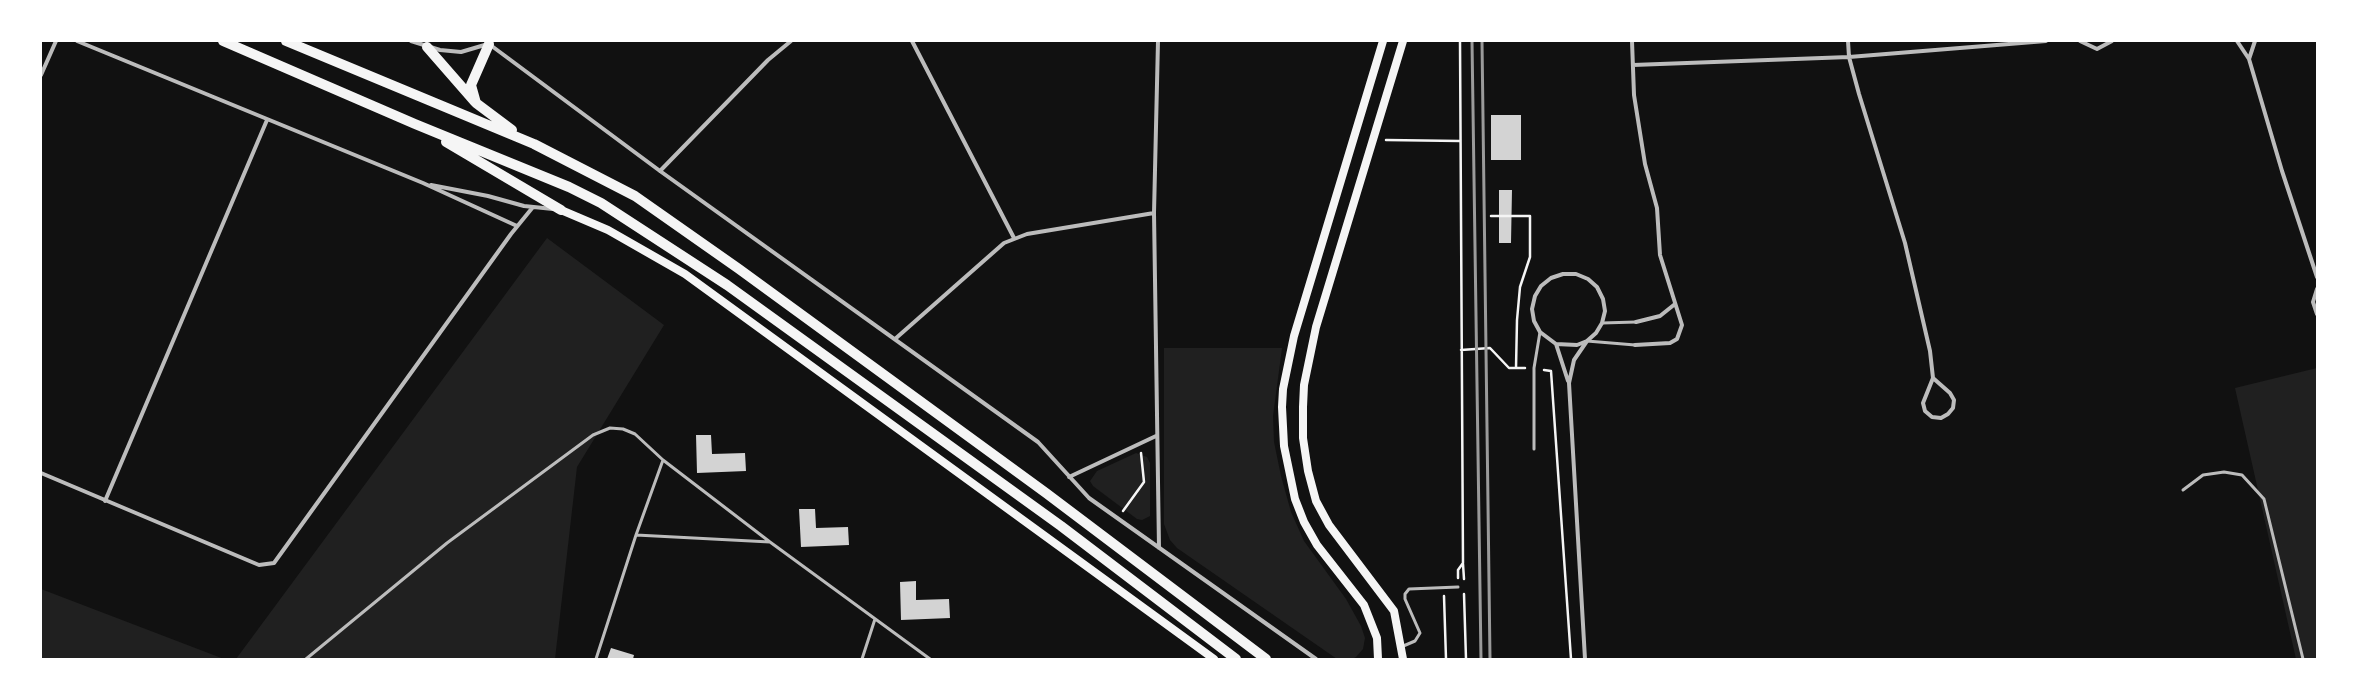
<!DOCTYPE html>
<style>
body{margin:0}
#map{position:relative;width:2358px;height:700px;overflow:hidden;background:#111;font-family:"Alegreya Sans",sans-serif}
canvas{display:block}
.frame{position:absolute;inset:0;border:42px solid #fff;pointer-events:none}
</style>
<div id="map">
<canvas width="2358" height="700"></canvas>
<div class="frame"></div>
</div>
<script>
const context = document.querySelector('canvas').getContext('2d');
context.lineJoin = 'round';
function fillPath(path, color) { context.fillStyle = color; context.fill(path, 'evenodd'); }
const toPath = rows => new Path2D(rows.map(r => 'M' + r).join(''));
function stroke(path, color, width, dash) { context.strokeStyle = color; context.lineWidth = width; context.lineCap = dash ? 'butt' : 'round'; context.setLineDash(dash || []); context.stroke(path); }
fillPath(toPath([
 [547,238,664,325,577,467,555,659,236,659],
 [1164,348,1282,348,1273,416,1274,442,1281,476,1291,512,1304,541,1346,599,1361,626,1365,638,1363,649,1356,657,1352,659,1337,659,1177,548,1170,540,1164,524],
 [2317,368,2317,659,2296,659,2235,388],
 [1136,453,1147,457,1150,463,1150,516,1142,520,1137,519,1093,486,1090,481,1097,471],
 [41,589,224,659,41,659]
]), '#202020');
fillPath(toPath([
 [1491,115,1521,115,1521,160,1491,160],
 [1499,190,1512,190,1511,243,1499,243],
 [696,435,711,435,712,454,745,453,746,471,697,473],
 [799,509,815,509,816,528,848,527,849,545,801,547],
 [916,581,916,600,949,599,950,618,901,620,900,582],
 [611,648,634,655,633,659,607,659]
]), '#d3d3d3');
stroke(toPath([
 [1386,140,1460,141],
 [1491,216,1530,216,1530,257,1520,287,1517,320,1516,368,1525,368],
 [1461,350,1490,348,1509,368,1516,368],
 [1544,370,1551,371,1571,659],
 [1123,511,1144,482,1141,453],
 [1463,564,1464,579],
 [1458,578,1458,570,1463,563,1460,41],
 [1464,594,1466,659],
 [1444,596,1446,659]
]), '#f5f5f5', 2.5);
stroke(toPath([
 [1602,323,1636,322],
 [1587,341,1635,345],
 [1534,449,1534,368,1540,332],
 [2183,490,2203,475,2224,472,2242,475,2264,499,2303,659],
 [770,542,636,535,663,460,770,542,930,659],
 [1401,647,1415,641,1420,633,1405,599,1405,594,1409,589,1458,587],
 [306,659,447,543,593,435,610,428,623,429,635,434,663,460],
 [596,659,636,535],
 [862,659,875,619]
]), '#bcbcbc', 3);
stroke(toPath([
 [77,41,423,183,517,226],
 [411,41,440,50,461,52,488,44],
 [912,41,1014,238],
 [1158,41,1154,213,1159,548],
 [1632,41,1634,95,1645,164,1657,208,1660,255,1682,325,1677,339,1670,343,1635,345],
 [1848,41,1849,57,1859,94,1905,243,1930,351,1933,378,1923,403,1925,411,1932,417,1941,418,1948,414,1953,408,1954,400,1950,393,1933,378],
 [2080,41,2097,49,2112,41],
 [2237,41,2249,59],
 [2255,41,2249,59,2282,171,2317,277],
 [489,44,660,171,1038,442,1089,498,1316,659],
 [1633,65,1849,57,2046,41],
 [41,75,56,41],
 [660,171,768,60,791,41],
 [431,185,488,196,524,206,553,209],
 [2317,289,2313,302,2317,314],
 [1636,322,1660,316,1675,304],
 [895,339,1004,243,1027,234,1154,213],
 [1556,344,1577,345,1587,341,1596,333,1602,323,1605,311,1603,299,1597,287,1588,279,1576,274,1563,274,1551,278,1541,286,1535,296,1532,309,1534,321,1540,332,1556,344,1568,381],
 [41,473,259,565,274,563,511,234,533,207],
 [1069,477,1156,436],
 [105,501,267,120],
 [1585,659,1569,383,1574,360,1587,341]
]), '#bcbcbc', 4);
stroke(toPath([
 [561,210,608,230,685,274,1214,659],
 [1378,659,1377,638,1364,605,1317,545,1304,522,1295,499,1284,446,1282,407,1283,389,1294,336,1383,41],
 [1403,659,1394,611,1329,525,1316,501,1308,471,1303,438,1303,407,1304,385,1316,327,1403,41]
]), '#f5f5f5', 8);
stroke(toPath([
 [223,41,415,124,569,187,601,203,727,285,1061,526,1236,659],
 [286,41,534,144,635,196,739,269,1046,493,1266,659],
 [489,44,471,85,476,103,512,130],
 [427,47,475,102],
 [446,142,561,210]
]), '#f5f5f5', 10);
stroke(toPath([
 [1472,41,1481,659],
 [1482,41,1490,659]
]), '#9a9a9a', 3);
</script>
